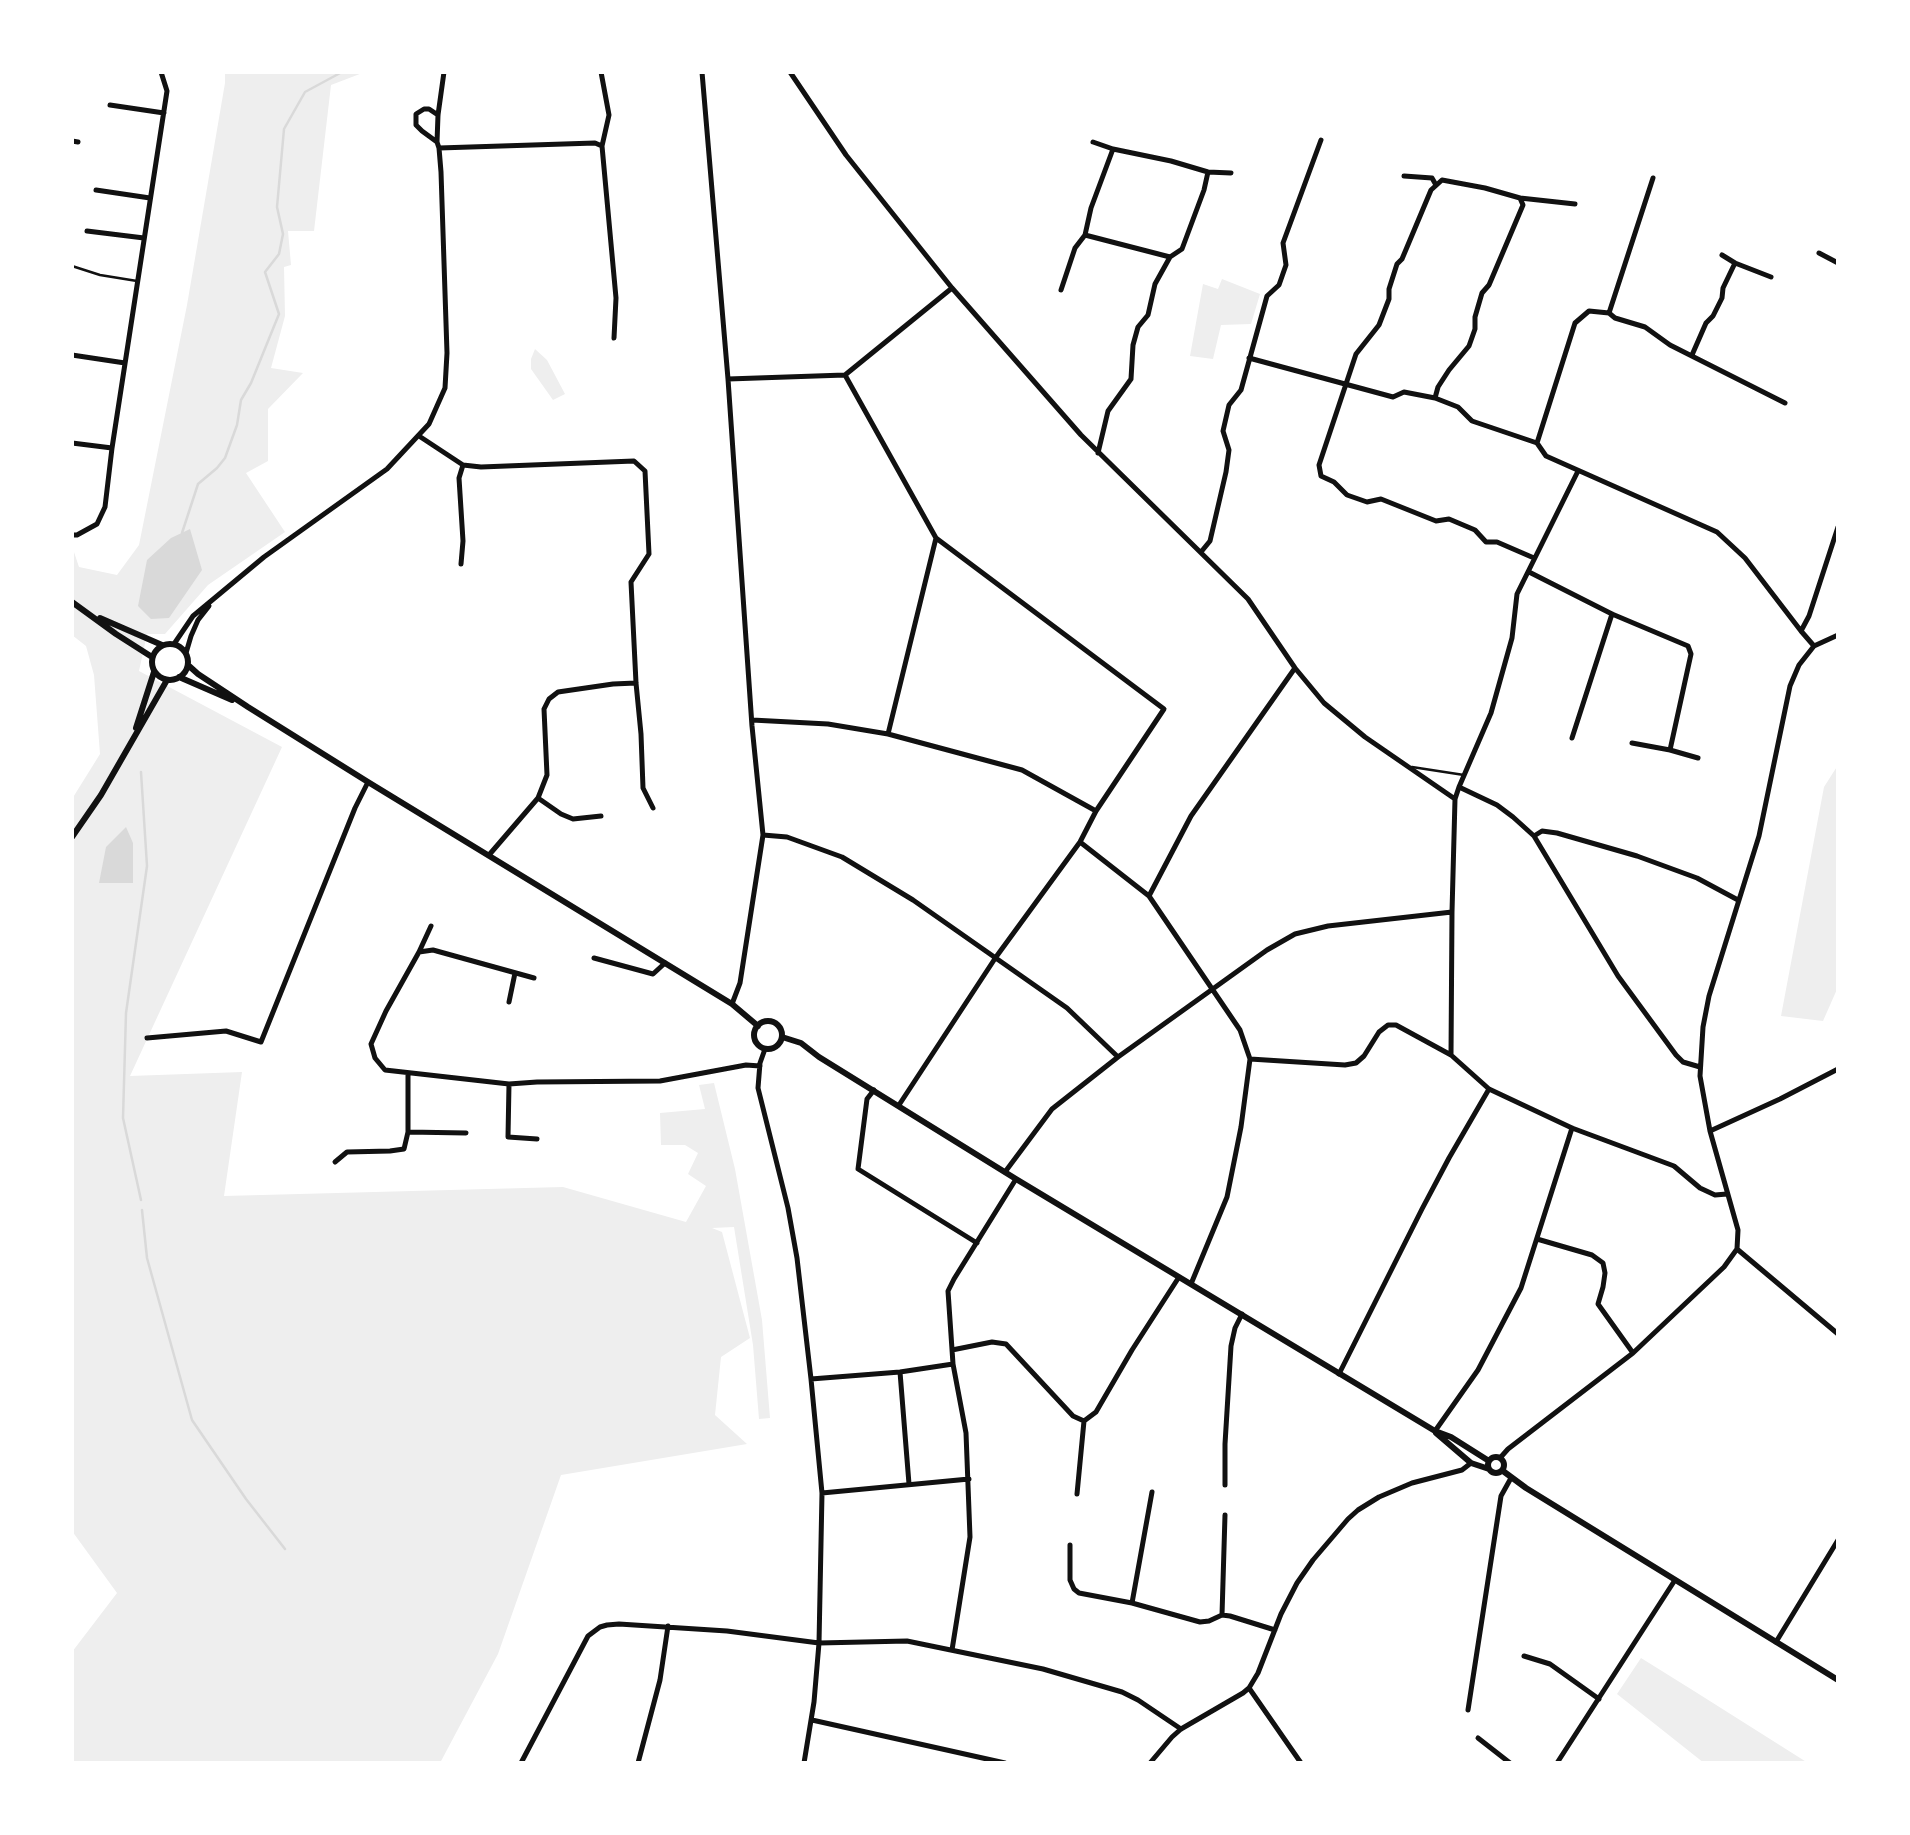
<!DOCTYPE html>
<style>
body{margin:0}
#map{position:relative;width:1910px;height:1835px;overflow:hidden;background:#fff;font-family:Cabin,sans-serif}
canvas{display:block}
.frame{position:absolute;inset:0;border:74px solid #fff;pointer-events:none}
</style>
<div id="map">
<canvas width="1910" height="1835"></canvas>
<div class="frame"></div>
</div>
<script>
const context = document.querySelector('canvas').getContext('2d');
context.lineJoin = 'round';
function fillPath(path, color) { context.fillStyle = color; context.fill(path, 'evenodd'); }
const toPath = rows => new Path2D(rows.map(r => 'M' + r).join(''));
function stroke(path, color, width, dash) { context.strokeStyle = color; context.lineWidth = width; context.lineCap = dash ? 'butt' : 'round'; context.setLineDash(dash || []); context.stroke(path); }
fillPath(toPath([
 [225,72,365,72,331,85,314,231,288,231,291,265,284,267,285,316,271,368,303,373,268,409,268,461,246,473,285,532,208,585,165,634,147,634,139,671,282,747,130,1076,242,1072,224,1196,563,1187,686,1222,706,1186,688,1174,698,1153,685,1145,661,1145,660,1113,705,1109,699,1085,714,1083,735,1169,762,1320,770,1418,759,1419,753,1345,734,1227,712,1228,722,1232,750,1338,721,1357,715,1415,747,1444,561,1475,498,1654,440,1763,72,1763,72,1652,117,1593,72,1531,72,799,100,754,94,675,86,646,72,635,72,546,79,567,117,575,139,545,187,305,225,83],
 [1222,279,1260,294,1251,324,1221,325,1213,359,1190,356,1203,284,1218,289],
 [535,349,547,360,565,394,553,400,531,369,531,359],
 [1838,765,1838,987,1823,1021,1781,1016,1824,787],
 [1641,1658,1694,1691,1808,1763,1704,1763,1617,1694]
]), '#eee');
fillPath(toPath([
 [190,529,202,570,169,618,151,619,138,606,147,560,171,538],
 [126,827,133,843,133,883,99,883,106,847]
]), '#d9d9d9');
stroke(toPath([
 [182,533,198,484,217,468,225,458,237,425,241,400,251,383,279,314,265,272,279,254,283,234,277,207,284,129,305,92,342,72],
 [141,772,147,866,126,1013,123,1118,141,1200],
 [142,1210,147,1258,192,1420,246,1499,285,1549]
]), '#d9d9d9', 2.5);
stroke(toPath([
 [72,266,100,275,137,281],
 [1412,767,1464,775]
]), '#111', 2.5);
stroke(toPath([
 [601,72,609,115,602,146],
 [702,72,728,379,752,726,763,835,740,983,732,1004],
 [790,72,846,155,952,288,1081,435,1248,599,1295,668,1324,703,1365,737,1455,799],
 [110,105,164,113],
 [72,141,78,142],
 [437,142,422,131,416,125,416,114,424,109,429,109,438,115],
 [1093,142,1113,149],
 [439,148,595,143,602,146,616,298,614,338],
 [1404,176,1432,178,1436,185],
 [96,190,150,198],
 [1520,198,1575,204],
 [87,231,144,238],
 [1085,235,1170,257,1155,284,1148,315,1138,327,1133,345,1131,379,1108,411,1098,453],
 [1819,253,1838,263],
 [1722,255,1735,263],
 [1170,257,1182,249,1204,190,1208,172],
 [1061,290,1075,248,1085,235,1091,208,1113,149,1171,161,1208,172,1231,173],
 [1609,313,1653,178],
 [72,355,125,363],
 [1692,355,1706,323,1713,316,1722,298,1723,288,1735,263,1771,277],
 [1249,358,1393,397,1404,392,1435,398,1458,407,1472,421,1537,443,1546,456,1717,532,1745,558,1801,631],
 [845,375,936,538,1164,709,1096,811,1080,842,996,957,899,1105],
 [728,379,845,375,952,288],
 [1435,398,1438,387,1449,370,1469,346,1475,329,1475,317,1482,293,1489,285,1523,205,1520,198,1485,188,1442,180,1431,190,1402,259,1397,264,1389,289,1389,299,1379,325,1356,354,1319,465,1321,476,1334,482,1347,495,1367,502,1381,499,1436,521,1449,519,1475,530,1486,542,1497,542,1534,558],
 [419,436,463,465,481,467,634,461,645,471,649,554,631,582,636,683,641,734,643,788,653,808],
 [72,443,112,448],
 [1537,443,1575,323,1589,311,1609,313,1615,318,1645,327,1670,345,1785,403],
 [1578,471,1517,594,1512,638,1491,713,1459,787,1455,799,1452,912,1451,1055,1489,1089,1572,1128,1674,1166,1700,1188,1715,1195,1727,1194],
 [72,535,77,535,97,524,105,507,112,448,167,91,161,72],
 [1201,552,1210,541,1226,472,1229,450,1223,431,1229,405,1241,390,1267,296,1279,285,1286,265,1283,243,1321,140],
 [461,564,463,541,459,478,463,465],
 [1529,572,1612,614,1688,646,1691,654,1670,750,1698,758],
 [174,644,193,616,264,557,387,469,429,424,445,388,447,353,441,172,439,148,437,142,438,115,444,72],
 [1814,646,1801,631,1809,616,1838,527],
 [186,653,191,636,198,620,209,606],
 [752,720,828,724,888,734,1022,770,1096,811],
 [888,734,936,538],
 [1572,738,1612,614],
 [1632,743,1670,750],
 [1459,787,1497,805,1513,817,1534,836,1618,976,1676,1055,1683,1062,1700,1067],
 [538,798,561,814,573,819,601,816],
 [763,835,787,837,842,857,913,900,1067,1008,1118,1057],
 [1534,836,1542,831,1557,833,1637,856,1697,878,1738,900],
 [1080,842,1149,896,1240,1030,1250,1059],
 [489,855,538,798,547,775,544,709,549,699,558,692,613,684,636,683],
 [1149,896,1191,816,1295,668],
 [419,952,431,926],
 [594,958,653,974,665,963],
 [534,978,433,950,419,952,386,1011,371,1044,375,1058,385,1070,509,1084,537,1082,660,1081,746,1065,760,1066],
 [509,1002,515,973],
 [147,1038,226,1031,261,1042,355,808,368,782],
 [765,1049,760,1063,758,1088,788,1208,797,1258,811,1379,822,1493,819,1643,814,1702,804,1763],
 [509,1084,508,1137,537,1139],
 [874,1090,867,1099,858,1169,977,1243],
 [1710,1131,1780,1099,1838,1069],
 [408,1132,466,1133],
 [335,1162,347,1152,390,1151,404,1149,408,1132,408,1073],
 [1005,1172,1052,1109,1118,1057,1267,950,1295,934,1328,926,1452,912],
 [1537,1239,1592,1255,1603,1263,1605,1273,1603,1287,1598,1304,1633,1353],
 [1737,1249,1738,1230,1710,1131,1700,1076,1703,1027,1709,996,1759,836,1790,686,1799,665,1814,646,1838,635],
 [1737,1249,1838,1334],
 [1191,1284,1227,1197,1241,1127,1250,1059,1345,1065,1356,1063,1364,1056,1379,1032,1388,1025,1396,1025,1451,1055],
 [952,1350,992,1342,1006,1344,1073,1416,1084,1421,1096,1412,1132,1350,1179,1277],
 [900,1372,909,1484],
 [1339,1374,1422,1209,1449,1158,1489,1089],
 [811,1379,900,1372,953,1364],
 [1435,1431,1478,1370,1521,1288,1572,1128],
 [1500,1458,1508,1449,1633,1353,1724,1267,1737,1249],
 [1225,1485,1225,1444,1231,1346,1235,1328,1242,1314],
 [822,1493,969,1479],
 [1077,1494,1084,1421],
 [1070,1545,1070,1580,1074,1589,1079,1593,1132,1603,1200,1622,1209,1621,1222,1615,1230,1616,1275,1630],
 [1132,1603,1152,1492],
 [1222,1615,1225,1515],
 [1776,1642,1838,1540],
 [952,1650,970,1537,966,1433,953,1364,948,1291,954,1279,1016,1179],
 [1524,1656,1550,1664,1599,1699],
 [1249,1688,1301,1763],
 [1468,1710,1501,1496,1511,1478],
 [812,1720,1005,1763],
 [1478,1738,1510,1763],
 [521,1763,588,1636,600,1627,607,1625,619,1624,727,1631,819,1643,907,1641,1043,1669,1122,1692,1138,1700,1181,1729],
 [638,1763,660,1680,668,1626],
 [1150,1763,1172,1737,1181,1729,1243,1693,1249,1688,1258,1673,1281,1614,1297,1583,1313,1560,1348,1519,1358,1510,1379,1497,1412,1483,1462,1470,1471,1463],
 [1557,1763,1675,1580]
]), '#111', 5);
stroke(toPath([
 [72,602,116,634,152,657],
 [100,618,162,645],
 '152 662a18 18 0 1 1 36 0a18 18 0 1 1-36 0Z',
 [188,665,198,674,248,707,368,782,732,1004,758,1026],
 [179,677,232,700],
 [136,728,154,672],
 [72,837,101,795,167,680],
 '754 1035a14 14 0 1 1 28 0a14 14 0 1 1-28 0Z',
 [782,1037,801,1043,819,1057,1016,1179,1435,1431,1451,1437,1489,1461],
 [1436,1433,1471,1463,1489,1469],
 '1488 1465a8 8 0 1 1 16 0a8 8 0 1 1-16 0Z',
 [1503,1471,1526,1488,1838,1680]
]), '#111', 6);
</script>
